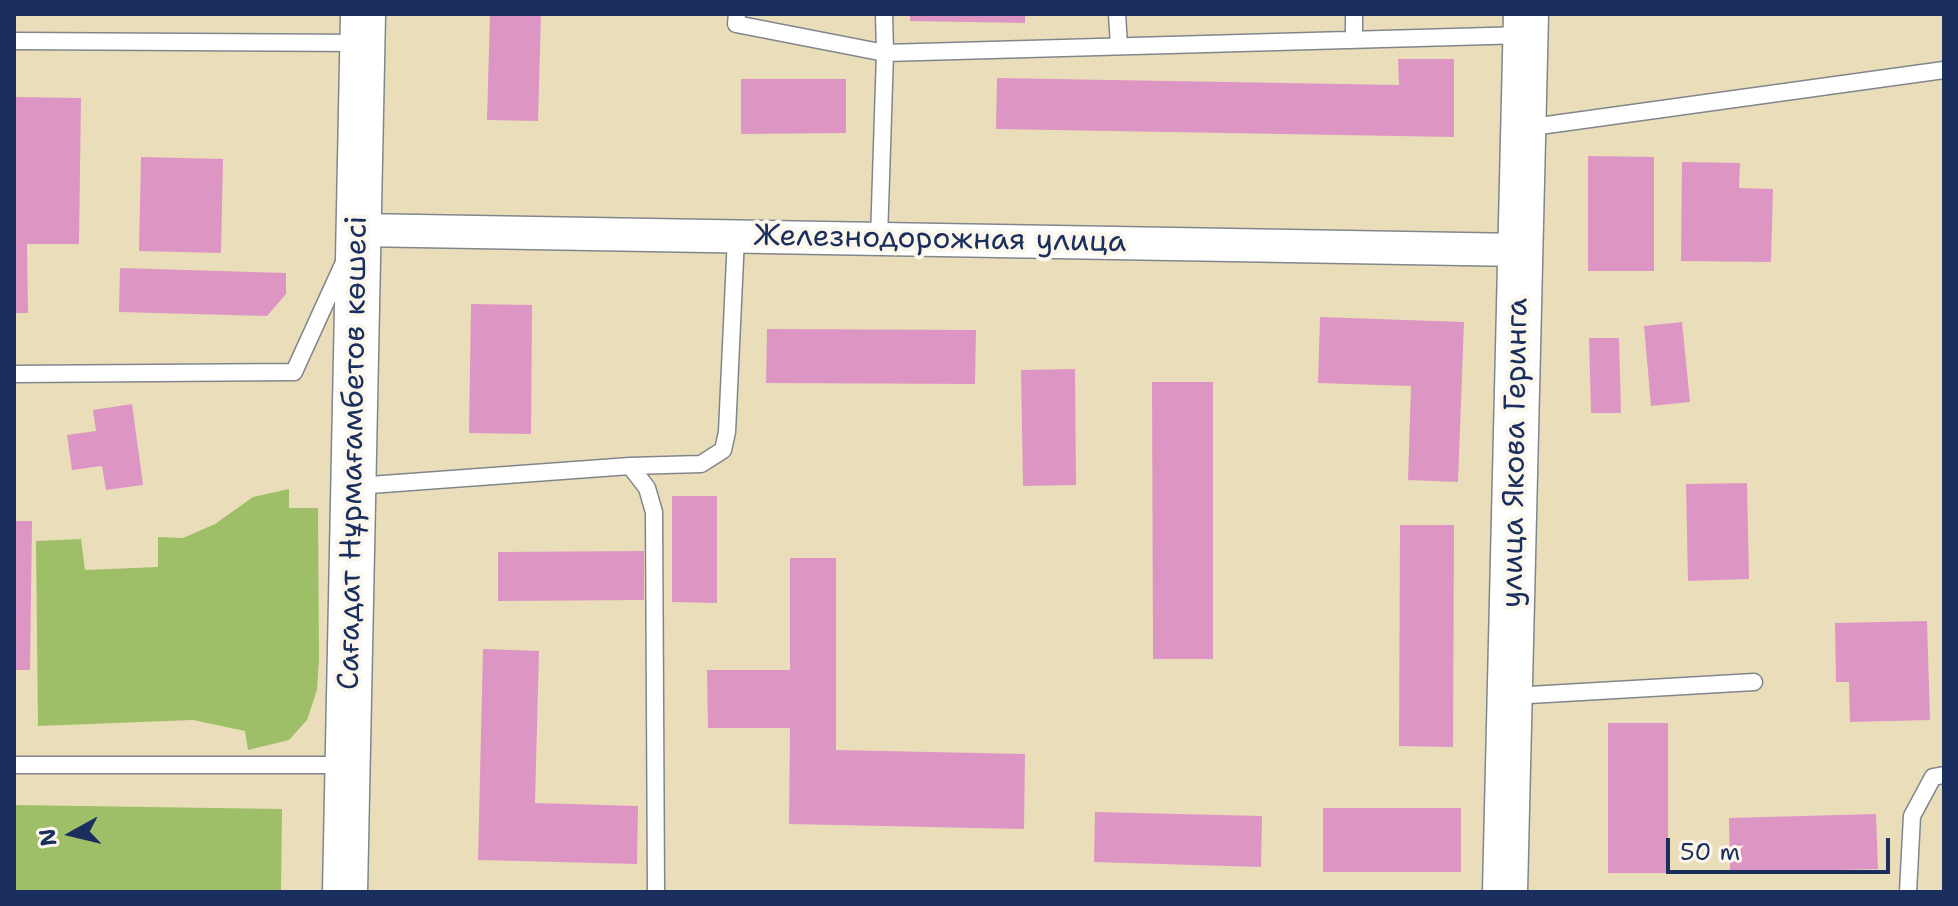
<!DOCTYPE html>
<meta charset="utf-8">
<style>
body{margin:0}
#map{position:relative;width:1958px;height:906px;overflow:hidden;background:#eadeba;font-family:"Shantell Sans",sans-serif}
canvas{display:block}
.frame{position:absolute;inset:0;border:16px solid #1b2f5e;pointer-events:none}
.north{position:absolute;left:32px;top:794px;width:80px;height:80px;-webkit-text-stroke:6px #fbf7ec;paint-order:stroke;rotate:262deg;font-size:22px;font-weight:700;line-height:32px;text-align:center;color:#1b2f5e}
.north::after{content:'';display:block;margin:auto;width:28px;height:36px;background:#1b2f5e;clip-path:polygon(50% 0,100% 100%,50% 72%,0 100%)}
.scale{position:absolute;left:1666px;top:838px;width:224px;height:36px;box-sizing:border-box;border:4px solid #1b2f5e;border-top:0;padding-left:10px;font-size:24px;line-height:28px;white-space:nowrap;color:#1b2f5e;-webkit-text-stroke:6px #fbf7ec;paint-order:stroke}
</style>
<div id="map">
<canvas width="1958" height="906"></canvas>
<div class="frame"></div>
<div class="north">N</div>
<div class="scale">50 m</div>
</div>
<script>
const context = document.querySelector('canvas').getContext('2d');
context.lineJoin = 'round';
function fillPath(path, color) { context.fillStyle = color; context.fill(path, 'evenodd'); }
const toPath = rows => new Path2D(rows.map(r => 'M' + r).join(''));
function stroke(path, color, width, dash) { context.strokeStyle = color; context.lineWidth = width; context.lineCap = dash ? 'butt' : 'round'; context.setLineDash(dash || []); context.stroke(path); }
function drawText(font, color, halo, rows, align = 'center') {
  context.font = font + ' "Shantell Sans",sans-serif'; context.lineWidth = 8; context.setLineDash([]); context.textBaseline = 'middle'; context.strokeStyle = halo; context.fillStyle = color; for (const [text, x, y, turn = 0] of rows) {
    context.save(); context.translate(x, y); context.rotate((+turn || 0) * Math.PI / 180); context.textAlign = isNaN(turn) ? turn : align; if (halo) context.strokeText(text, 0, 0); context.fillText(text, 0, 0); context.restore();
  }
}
fillPath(toPath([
 [289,489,289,508,318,508,319,659,317,690,307,720,289,740,248,750,245,731,193,720,38,726,36,541,81,539,85,570,158,567,158,537,183,538,215,524,253,497],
 [14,805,282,809,281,892,14,892]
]), '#9ebf68');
fillPath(toPath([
 [490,14,541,14,538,121,487,120],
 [910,14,1025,14,1025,23,910,21],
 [1398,59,1454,59,1454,137,996,129,997,78,1399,85],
 [741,79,846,79,846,133,741,134],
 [14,97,81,98,79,244,27,244,28,313,14,313],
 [1588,156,1654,157,1654,271,1588,271],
 [141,157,223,159,221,253,139,251],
 [1682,162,1740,163,1739,188,1773,189,1771,262,1681,261],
 [120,268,286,273,286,294,267,316,119,312],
 [471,304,532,305,531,434,469,433],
 [1320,317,1464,322,1458,482,1408,480,1411,386,1318,383],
 [1682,322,1690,402,1651,406,1644,326],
 [767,329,976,330,975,384,766,383],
 [1589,338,1619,338,1621,413,1591,413],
 [1075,369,1076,485,1023,486,1021,370],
 [1152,382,1213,382,1213,659,1153,659],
 [132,404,143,485,106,490,102,466,72,470,67,435,96,431,93,410],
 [1747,483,1749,579,1688,581,1686,484],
 [672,496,717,496,717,603,672,602],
 [14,521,32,521,30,670,14,670],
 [1400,525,1454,525,1453,747,1399,746],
 [644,551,644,600,498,601,498,552],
 [790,558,836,558,836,750,1025,754,1024,829,789,824,790,728,708,728,707,670,790,670],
 [1927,621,1930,720,1850,722,1849,682,1836,682,1835,623],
 [483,649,539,651,535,803,638,806,637,864,478,860],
 [1608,723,1668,723,1668,873,1608,873],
 [1323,808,1461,808,1461,872,1323,872],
 [1095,812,1262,816,1261,867,1094,862],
 [1876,814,1878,869,1730,873,1729,818]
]), '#dd96c4');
const lane = toPath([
 [737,14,736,24,885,53,879,239],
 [884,14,885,53,1525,35],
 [1117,14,1119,46],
 [1354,40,1354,14],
 [14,41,361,43],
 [1525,128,1944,70],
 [14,374,294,372,345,260],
 [356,486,630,466],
 [1512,696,1754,682],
 [14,765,346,765],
 [656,892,654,512,647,488,630,466,701,464,723,450,727,432,736,237],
 [1908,892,1912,816,1933,777,1944,775]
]);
const street = toPath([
 [359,230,1521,250]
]);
const secondary = toPath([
 [345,892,363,14],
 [1505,892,1526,14]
]);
stroke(lane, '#82868c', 19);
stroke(street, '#82868c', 35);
stroke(secondary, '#82868c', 47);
stroke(lane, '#fff', 16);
stroke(street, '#fff', 32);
stroke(secondary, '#fff', 44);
drawText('30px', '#1b2f5e', '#fbf7ec', [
 ["Железнодорожная улица",940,240,1],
 ["Сағадат Нұрмағамбетов көшесі",354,453,-89],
 ["улица Якова Геринга",1516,453,-89]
]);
</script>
